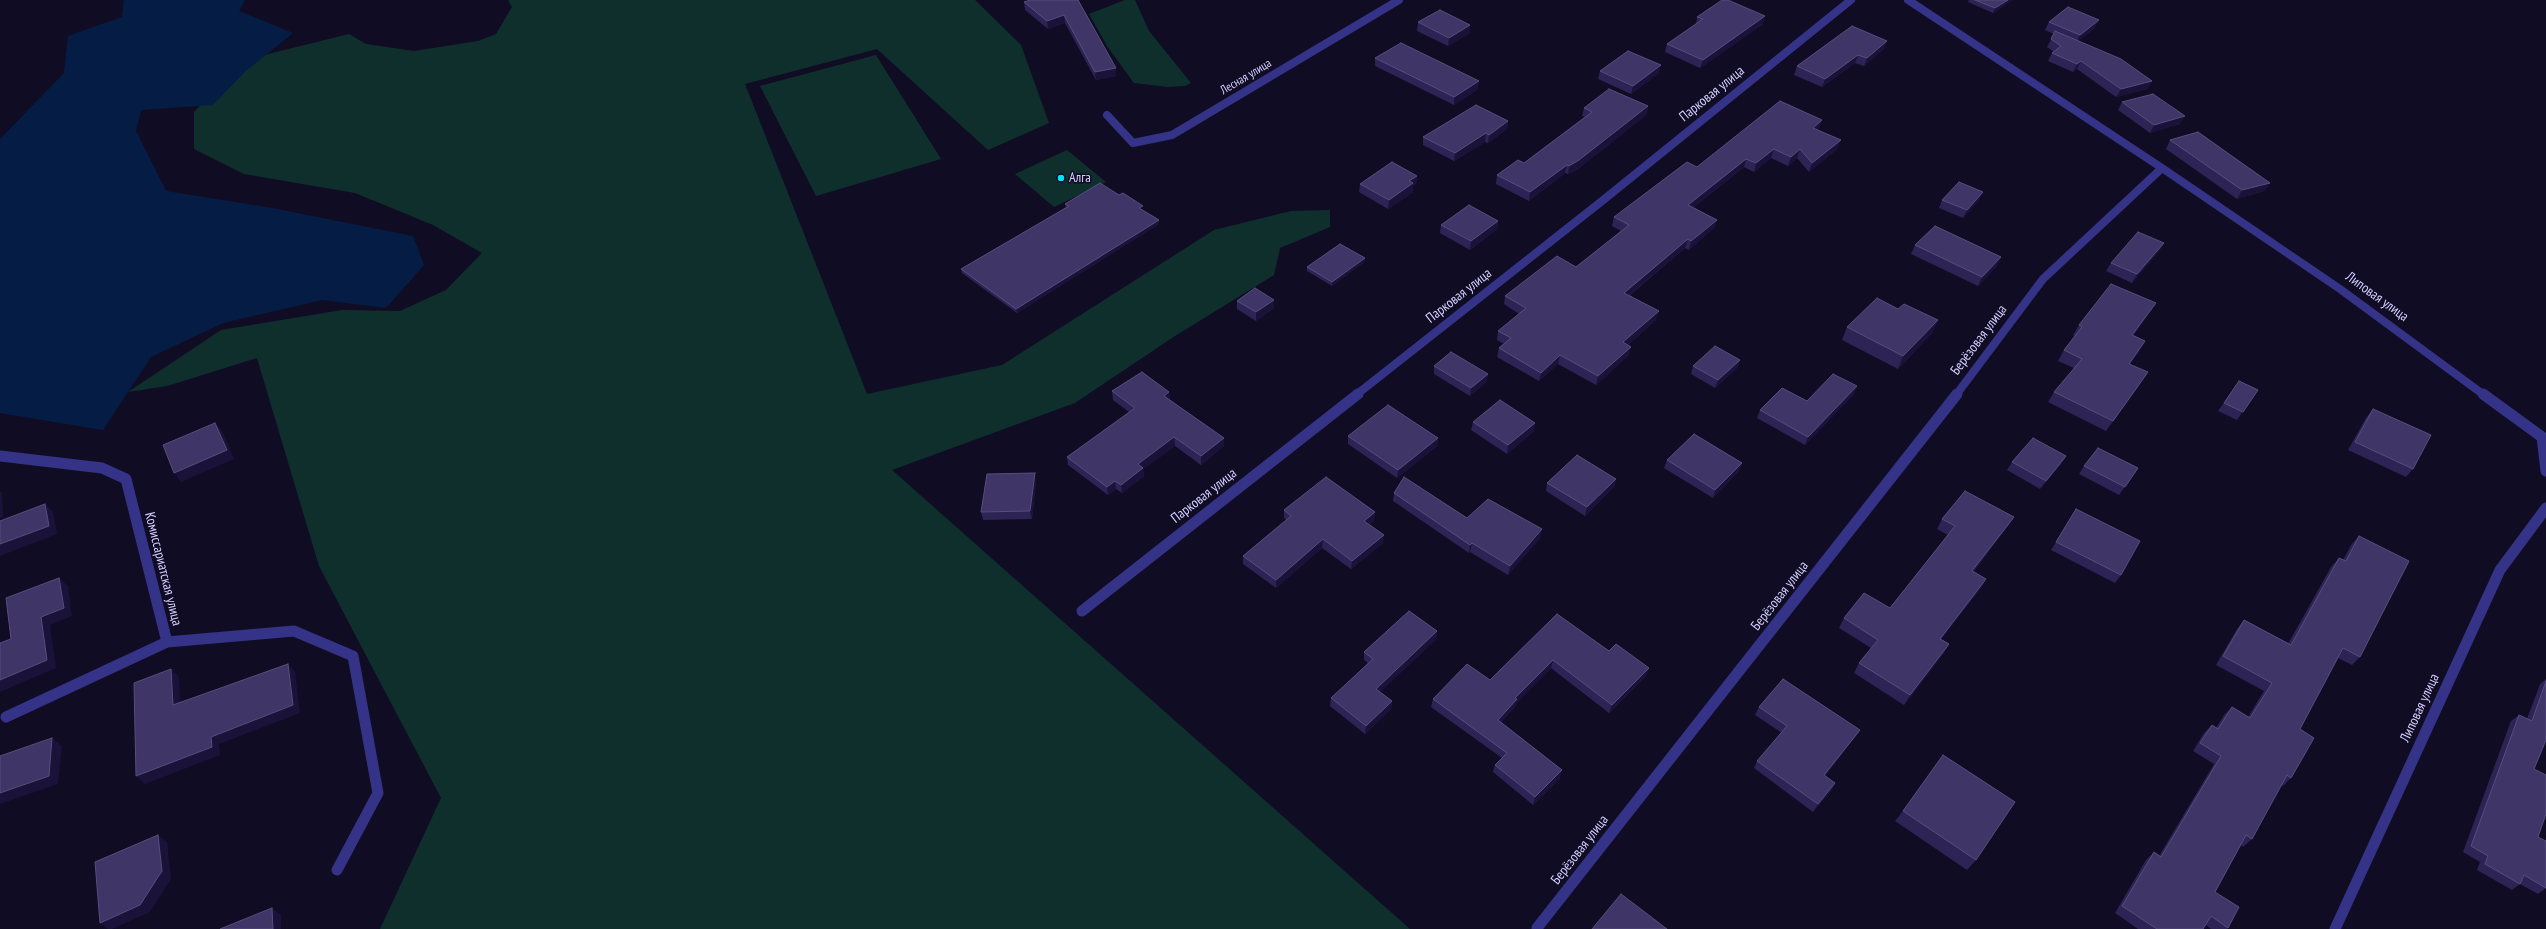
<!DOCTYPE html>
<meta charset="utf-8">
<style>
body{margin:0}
canvas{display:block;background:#100c24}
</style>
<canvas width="2546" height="929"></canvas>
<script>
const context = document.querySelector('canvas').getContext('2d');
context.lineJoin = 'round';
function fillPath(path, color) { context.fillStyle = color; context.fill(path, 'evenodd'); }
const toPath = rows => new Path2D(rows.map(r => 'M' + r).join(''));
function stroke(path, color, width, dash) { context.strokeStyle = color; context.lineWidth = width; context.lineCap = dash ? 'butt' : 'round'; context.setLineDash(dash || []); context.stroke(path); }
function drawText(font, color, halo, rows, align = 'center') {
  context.font = font + ' "PT Sans Narrow",sans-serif'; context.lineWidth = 3; context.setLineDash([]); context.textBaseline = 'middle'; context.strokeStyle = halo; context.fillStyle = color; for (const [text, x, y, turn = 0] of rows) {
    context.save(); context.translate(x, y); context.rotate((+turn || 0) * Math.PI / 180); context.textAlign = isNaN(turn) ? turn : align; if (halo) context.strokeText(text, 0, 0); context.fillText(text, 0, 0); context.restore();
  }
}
fillPath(toPath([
 [508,0,975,0,1021,45,1049,123,988,150,877,49,745,84,867,394,1002,365,1214,230,1291,211,1330,210,1330,227,1280,248,1274,275,1175,336,1075,403,892,470,1410,929,380,929,441,798,319,566,257,358,167,386,128,392,221,330,342,310,400,311,446,290,482,253,433,225,355,193,244,174,194,149,194,112,244,60,349,34,366,44,414,51,478,41,496,34,512,7],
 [1125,0,1135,0,1149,31,1191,83,1185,86,1168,87,1134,83,1107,46,1089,14],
 [876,55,941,159,816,196,760,86],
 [1067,150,1106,182,1054,207,1015,174]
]), '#0f2f2d');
fillPath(toPath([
 [124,0,245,0,239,11,293,33,246,71,213,105,141,110,136,131,166,191,272,208,413,236,424,265,386,308,322,300,223,323,151,357,103,430,0,413,0,139,64,73,68,36,122,17]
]), '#051d44');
stroke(toPath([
 [1908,0,2162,168,2043,279,1956,395],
 [1107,115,1133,143,1172,135,1399,0],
 [2162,168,2340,289,2484,395],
 [1356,395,1602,201,1851,0]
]), '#353387', 8);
stroke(toPath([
 [2483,394,2542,437,2546,471],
 [0,456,102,468,126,479,167,642,6,717],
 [1082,611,1358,394],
 [167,642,294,631,353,656,378,793,337,870],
 [1537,928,1957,394],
 [2335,929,2500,570,2546,508]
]), '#353387', 11);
fillPath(toPath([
 [1078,0,1116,76,1096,80,1065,23,1048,29,1025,10,1024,2],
 [1969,0,2013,0,1993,13,1968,2],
 [1697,17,1763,24,1700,68,1665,52,1667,44,1696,24],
 [1418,22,1470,33,1448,46,1417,31],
 [2049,22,2095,28,2078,41,2152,81,2147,89,2116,97,2077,69,2073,72,2048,61,2052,53,2054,52,2047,47,2054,34,2045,30],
 [1884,49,1864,66,1855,63,1822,87,1794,75,1797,66],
 [1375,58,1478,89,1454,105,1375,66],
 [1600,71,1659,73,1631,94,1598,79],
 [2122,102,2180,124,2150,133,2118,110],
 [1648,106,1646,115,1578,169,1568,174,1565,173,1529,201,1496,184,1497,175,1524,163,1585,117,1582,116,1584,108],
 [1508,121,1507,129,1488,143,1485,142,1454,161,1423,145,1423,137],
 [1819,129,1817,130,1837,149,1809,172,1797,158,1788,166,1771,158,1754,172,1744,167,1693,208,1717,220,1714,228,1689,250,1685,248,1630,295,1656,320,1628,345,1629,355,1596,385,1558,364,1539,381,1497,357,1499,348,1504,344,1497,340,1498,331,1519,314,1504,304,1505,296,1576,267,1621,231,1612,226,1614,217,1697,167],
 [2170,140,2270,183,2264,191,2237,199,2166,149],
 [1417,176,1416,184,1413,186,1413,192,1388,209,1359,192,1360,184],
 [1942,200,1979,200,1963,218,1939,208],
 [1065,204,1143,210,1159,224,1017,313,962,273,961,269,1066,208],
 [1498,221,1497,229,1470,250,1440,233,1441,225],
 [2164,243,2159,251,2132,283,2106,271,2111,263],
 [1915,245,1997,266,1978,286,1911,254],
 [1365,258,1364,262,1332,286,1307,271,1307,267],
 [1237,301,1274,308,1256,321,1237,309],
 [2156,303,2149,313,2133,336,2145,341,2130,364,2141,383,2106,431,2048,402,2054,392,2074,368,2058,361,2064,350,2075,336,2073,335,2079,325],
 [1898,309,1938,320,1932,333,1898,369,1842,340,1847,327],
 [1740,360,1737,368,1715,388,1691,374,1693,366],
 [1434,366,1488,374,1486,382,1470,396,1434,374],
 [2239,381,2258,390,2237,420,2218,411],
 [1112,391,1169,392,1170,400,1224,446,1201,465,1175,446,1143,469,1144,476,1122,493,1116,489,1108,495,1068,465,1067,457,1129,412,1113,400],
 [1854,394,1805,445,1757,418,1760,410],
 [2373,409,2413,469,2406,477,2348,450,2366,418],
 [1473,422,1534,431,1507,454,1471,430],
 [1348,436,1438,438,1437,446,1397,478,1348,444],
 [2066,456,2061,464,2040,489,2007,470,2012,462],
 [1667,460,1742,463,1739,471,1713,498,1664,468],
 [2084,466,2138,468,2119,495,2079,474],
 [1616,479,1614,487,1585,516,1546,491,1547,483],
 [1036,482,1032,519,983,520,981,512],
 [1394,493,1467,518,1540,538,1508,575,1470,552,1469,553,1393,501],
 [1284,510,1375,512,1374,520,1369,525,1383,543,1351,569,1322,548,1276,588,1243,564,1243,556,1286,520,1284,518],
 [2014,517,2007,527,1974,571,1986,579,1980,589,1941,639,1949,644,1943,654,1904,705,1854,673,1859,663,1871,648,1839,628,1844,618,1890,608,1948,535,1937,529,1942,519],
 [2071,518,2121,575,2115,583,2051,550],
 [2359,536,2360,657,2352,665,2338,658,2300,729,2291,778,2283,786,2281,785,2252,839,2243,847,2241,845,2215,892,2228,928,2227,929,2211,929,2206,925,2203,929,2138,929,2115,913,2146,860,2154,852,2159,856,2214,764,2193,751,2204,733,2212,725,2216,728,2224,715,2232,707,2248,717,2264,691,2216,665,2237,629,2244,620,2288,644,2331,567,2339,558,2343,560,2351,545],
 [1557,614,1609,651,1649,668,1646,676,1609,713,1551,668,1516,703,1515,707,1501,722,1560,778,1533,805,1493,772,1495,765,1502,758,1431,707,1433,699,1490,680],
 [1437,631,1436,639,1380,692,1392,701,1391,709,1365,734,1330,706,1331,698,1368,663,1364,660,1364,652],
 [2546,679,2546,740,2534,769,2538,837,2546,841,2546,888,2538,894,2520,884,2512,890,2477,870,2480,862,2463,852,2511,721,2519,715,2527,719,2540,684],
 [1759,707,1860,730,1855,737,1825,776,1835,783,1831,791,1813,812,1754,768,1757,761,1782,733,1755,715],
 [1903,811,1976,860,1967,870,1895,821]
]), '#2d2354');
fillPath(toPath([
 [2008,0,2013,0,1993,13,1995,8],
 [1064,15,1065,23,1048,29,1047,21],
 [1765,16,1763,24,1700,68,1703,60],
 [2099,20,2095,28,2076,43,2080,35],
 [1470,25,1470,33,1448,46,1449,38],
 [1887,41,1884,49,1864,66,1867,58],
 [1858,55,1855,63,1822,87,1825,79],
 [2081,61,2077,69,2073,72,2077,64],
 [1661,65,1659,73,1631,94,1633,86],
 [1116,68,1116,76,1096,80,1095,72],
 [1479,81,1478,89,1454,105,1454,97],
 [2152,81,2147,89,2116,97,2121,89],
 [1648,106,1646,115,1578,169,1568,174,1569,166],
 [2185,116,2180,124,2150,133,2154,125],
 [1822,120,1819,129,1810,137,1813,128],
 [1508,121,1507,129,1488,143,1489,135],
 [1486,133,1485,142,1454,161,1455,153],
 [1841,140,1837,149,1809,172,1812,163],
 [1774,149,1771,158,1754,172,1756,163],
 [1800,149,1797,158,1788,166,1791,157],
 [1746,159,1744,167,1686,214,1688,205],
 [1567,165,1565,173,1529,201,1530,192],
 [1417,176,1416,184,1413,186,1413,192,1388,209,1389,200,1409,181],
 [2270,183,2264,191,2237,199,2242,190],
 [1983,192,1979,200,1963,218,1967,210],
 [1159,220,1159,224,1017,313,1016,309],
 [1717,220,1714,228,1689,250,1691,241],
 [1498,221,1497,229,1470,250,1471,241],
 [1688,239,1685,248,1622,301,1624,293],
 [2164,243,2159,251,2132,283,2137,274],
 [2001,257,1997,266,1978,286,1982,277],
 [1365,258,1364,262,1332,286,1332,282],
 [1274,300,1274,308,1256,321,1256,312],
 [2156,303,2149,313,2125,346,2132,335],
 [1659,311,1656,320,1621,351,1623,342],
 [1938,320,1932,333,1898,369,1903,356],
 [2145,341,2139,352,2122,374,2129,364],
 [1631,347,1629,355,1596,385,1598,376],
 [1560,355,1558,364,1539,381,1541,373],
 [1740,360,1737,368,1715,388,1718,380],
 [2148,372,2141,383,2106,431,2113,421],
 [1488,374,1486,382,1470,396,1471,388],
 [1857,386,1854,394,1805,445,1808,437],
 [1169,392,1170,400,1164,396],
 [215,423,222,431,234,459,181,482,174,473],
 [1535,423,1534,431,1507,454,1508,445],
 [1174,437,1175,446,1143,469,1144,476,1122,493,1121,485,1138,464],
 [1224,438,1224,446,1201,465,1201,456],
 [1438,438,1437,446,1397,478,1398,470],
 [2066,456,2061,464,2040,489,2046,481],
 [1742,463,1739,471,1713,498,1715,490],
 [1035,473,1036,482,1032,519,1030,511],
 [1616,479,1614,487,1585,516,1587,507],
 [1115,481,1116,489,1108,495,1107,487],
 [0,491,2,493,3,517,0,518],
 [45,504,53,512,57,534,0,556,0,544],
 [1375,512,1374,520,1363,529,1364,521],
 [2014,517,2007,527,1966,581,1972,571],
 [1542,529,1540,538,1508,575,1510,566],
 [1384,535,1383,543,1351,569,1352,561],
 [1323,539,1322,548,1276,588,1276,580],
 [1472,543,1470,552,1469,553,1470,545],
 [59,578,68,586,72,616,50,625,56,668,0,692,0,680],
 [1986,579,1980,589,1934,649,1940,639],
 [1437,631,1436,639,1375,697,1376,689],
 [1949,644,1943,654,1904,705,1910,695],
 [1553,660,1551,668,1516,703,1515,707,1496,727,1498,720,1515,698],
 [288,664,295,672,300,713,219,744,220,755,145,784,136,776,211,737],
 [1649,668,1646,676,1609,713,1612,705],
 [171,669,179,677,181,713,173,705],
 [1392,701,1391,709,1365,734,1366,726],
 [1860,730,1855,737,1819,783,1824,775],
 [52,738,62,746,58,784,0,804,0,793],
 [1562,770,1560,778,1533,805,1535,797],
 [1835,783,1831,791,1813,812,1818,804],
 [158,835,167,842,171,879,150,912,112,929,108,929,100,923],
 [272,908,281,915,281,929,273,929]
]), '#1a1239');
const building = toPath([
 [1030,0,1078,0,1116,68,1095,72,1064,15,1047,21,1024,2,1030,0],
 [1722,0,1728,0,1765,16,1703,60,1667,44,1703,19,1697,17,1722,0],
 [1975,0,2008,0,1995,8,1975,0],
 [2068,7,2099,20,2080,35,2049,22,2068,7],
 [1440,10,1470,25,1449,38,1418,22,1440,10],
 [1852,26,1887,41,1867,58,1858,55,1825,79,1797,66,1852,26],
 [2055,31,2121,59,2152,81,2121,89,2081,61,2077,64,2052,53,2061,46,2051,39,2055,31],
 [1401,43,1479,81,1454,97,1375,58,1401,43],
 [1628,51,1661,65,1633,86,1600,71,1628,51],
 [1609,89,1648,106,1579,160,1569,166,1567,165,1530,192,1497,175,1518,160,1524,163,1592,112,1584,108,1609,89],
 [2153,94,2185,116,2154,125,2122,102,2153,94],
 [1780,101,1822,120,1813,128,1841,140,1812,163,1800,149,1791,157,1774,149,1756,163,1746,159,1688,205,1717,220,1691,241,1688,239,1624,293,1659,311,1623,342,1631,347,1598,376,1560,355,1541,373,1499,348,1511,338,1498,331,1526,308,1505,296,1557,256,1576,267,1629,225,1614,217,1687,162,1697,167,1780,101],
 [1476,105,1508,121,1489,135,1486,133,1455,153,1423,137,1476,105],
 [2198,132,2270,183,2242,190,2170,140,2198,132],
 [1392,162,1417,176,1409,181,1413,183,1389,200,1360,184,1392,162],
 [1959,182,1983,192,1967,210,1942,200,1959,182],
 [1100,183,1119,195,1123,193,1143,206,1139,208,1159,220,1016,309,961,269,1069,206,1065,204,1100,183],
 [1469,205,1498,221,1471,241,1441,225,1469,205],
 [1935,226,2001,257,1982,277,1915,245,1935,226],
 [2138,232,2164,243,2137,274,2111,263,2138,232],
 [1340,244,1365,258,1332,282,1307,267,1340,244],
 [2111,284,2156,303,2132,335,2145,341,2129,364,2148,372,2113,421,2054,392,2082,359,2064,350,2082,327,2079,325,2111,284],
 [1255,288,1274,300,1256,312,1237,301,1255,288],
 [1877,298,1898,309,1904,304,1938,320,1903,356,1847,327,1877,298],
 [1715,346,1740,360,1718,380,1693,366,1715,346],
 [1451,352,1488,374,1471,388,1434,366,1451,352],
 [1142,372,1169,392,1164,396,1224,438,1201,456,1174,437,1138,464,1143,468,1121,485,1115,481,1107,487,1067,457,1135,408,1112,391,1142,372],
 [1833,374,1857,386,1808,437,1760,410,1782,388,1807,401,1833,374],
 [2239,381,2258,390,2243,412,2224,403,2239,381],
 [1500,400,1535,423,1508,445,1473,422,1500,400],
 [1388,405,1438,438,1398,470,1348,436,1388,405],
 [2373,409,2431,435,2413,469,2355,442,2373,409],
 [215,423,227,450,174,473,163,445,215,423],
 [1694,434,1742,463,1715,490,1667,460,1694,434],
 [2033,438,2066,456,2046,481,2012,462,2033,438],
 [2098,448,2138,468,2125,487,2084,466,2098,448],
 [1577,455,1616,479,1587,507,1547,483,1577,455],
 [1035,473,1030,511,981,512,987,474,1035,473],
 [1326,477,1375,512,1364,521,1384,535,1352,561,1323,539,1276,580,1243,556,1291,516,1284,510,1326,477],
 [1404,477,1467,518,1488,499,1542,529,1510,566,1472,543,1470,545,1394,493,1404,477],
 [1965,491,2014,517,1972,571,1986,579,1940,639,1949,644,1910,695,1859,663,1878,640,1844,618,1864,593,1890,608,1955,526,1942,519,1965,491],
 [45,504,49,526,0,544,0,521,45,504],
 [2076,509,2140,541,2121,575,2056,542,2076,509],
 [2359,536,2409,561,2360,657,2343,648,2300,729,2314,738,2291,778,2287,775,2252,839,2246,835,2215,892,2239,907,2228,928,2211,916,2203,929,2157,929,2122,906,2154,852,2161,857,2221,756,2200,743,2212,725,2218,729,2232,707,2250,718,2272,683,2223,656,2244,620,2291,645,2339,558,2346,561,2359,536],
 [59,578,64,608,41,617,47,660,0,680,0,643,11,639,6,598,59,578],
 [1409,611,1437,631,1376,689,1392,701,1366,726,1331,698,1373,659,1364,652,1409,611],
 [1557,614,1609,651,1616,644,1649,668,1612,705,1553,660,1515,698,1517,699,1498,720,1562,770,1535,797,1495,765,1507,753,1433,699,1467,664,1490,680,1557,614],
 [288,664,293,705,211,737,212,747,136,776,134,683,171,669,173,705,288,664],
 [1783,679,1860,730,1824,775,1835,783,1818,804,1757,761,1787,726,1759,707,1783,679],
 [2546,681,2546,740,2534,769,2546,775,2546,814,2538,837,2546,841,2546,888,2524,875,2520,884,2485,864,2488,856,2471,846,2519,715,2532,721,2546,681],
 [52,738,49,776,0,793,0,756,52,738],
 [1943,755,2015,802,1976,860,1903,811,1943,755],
 [158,835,162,871,140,905,100,923,95,862,158,835],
 [1621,894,1667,929,1592,929,1621,894],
 [272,908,273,929,220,929,272,908]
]);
fillPath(building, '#3f3566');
stroke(building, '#564e7e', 1);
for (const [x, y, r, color] of [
 [1061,178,4,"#00e4fa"]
]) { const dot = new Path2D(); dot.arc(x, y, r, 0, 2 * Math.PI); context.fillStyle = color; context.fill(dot); stroke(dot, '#100c24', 1.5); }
drawText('12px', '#d4cfff', '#100c24', [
 ["Лесная улица",1246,77,-31]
]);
drawText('14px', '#d4cfff', '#100c24', [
 ["Парковая улица",1712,94,-39],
 ["Парковая улица",1459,296,-38],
 ["Липовая улица",2377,297,36],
 ["Берёзовая улица",1979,340,-53],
 ["Парковая улица",1204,496,-38],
 ["Комиссариатская улица",163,569,76],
 ["Берёзовая улица",1780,596,-52],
 ["Липовая улица",2420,708,-65],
 ["Берёзовая улица",1580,850,-52]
]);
drawText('14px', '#d4cfff', '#100c24', [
 ["Алга",1069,178]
], 'left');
</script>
